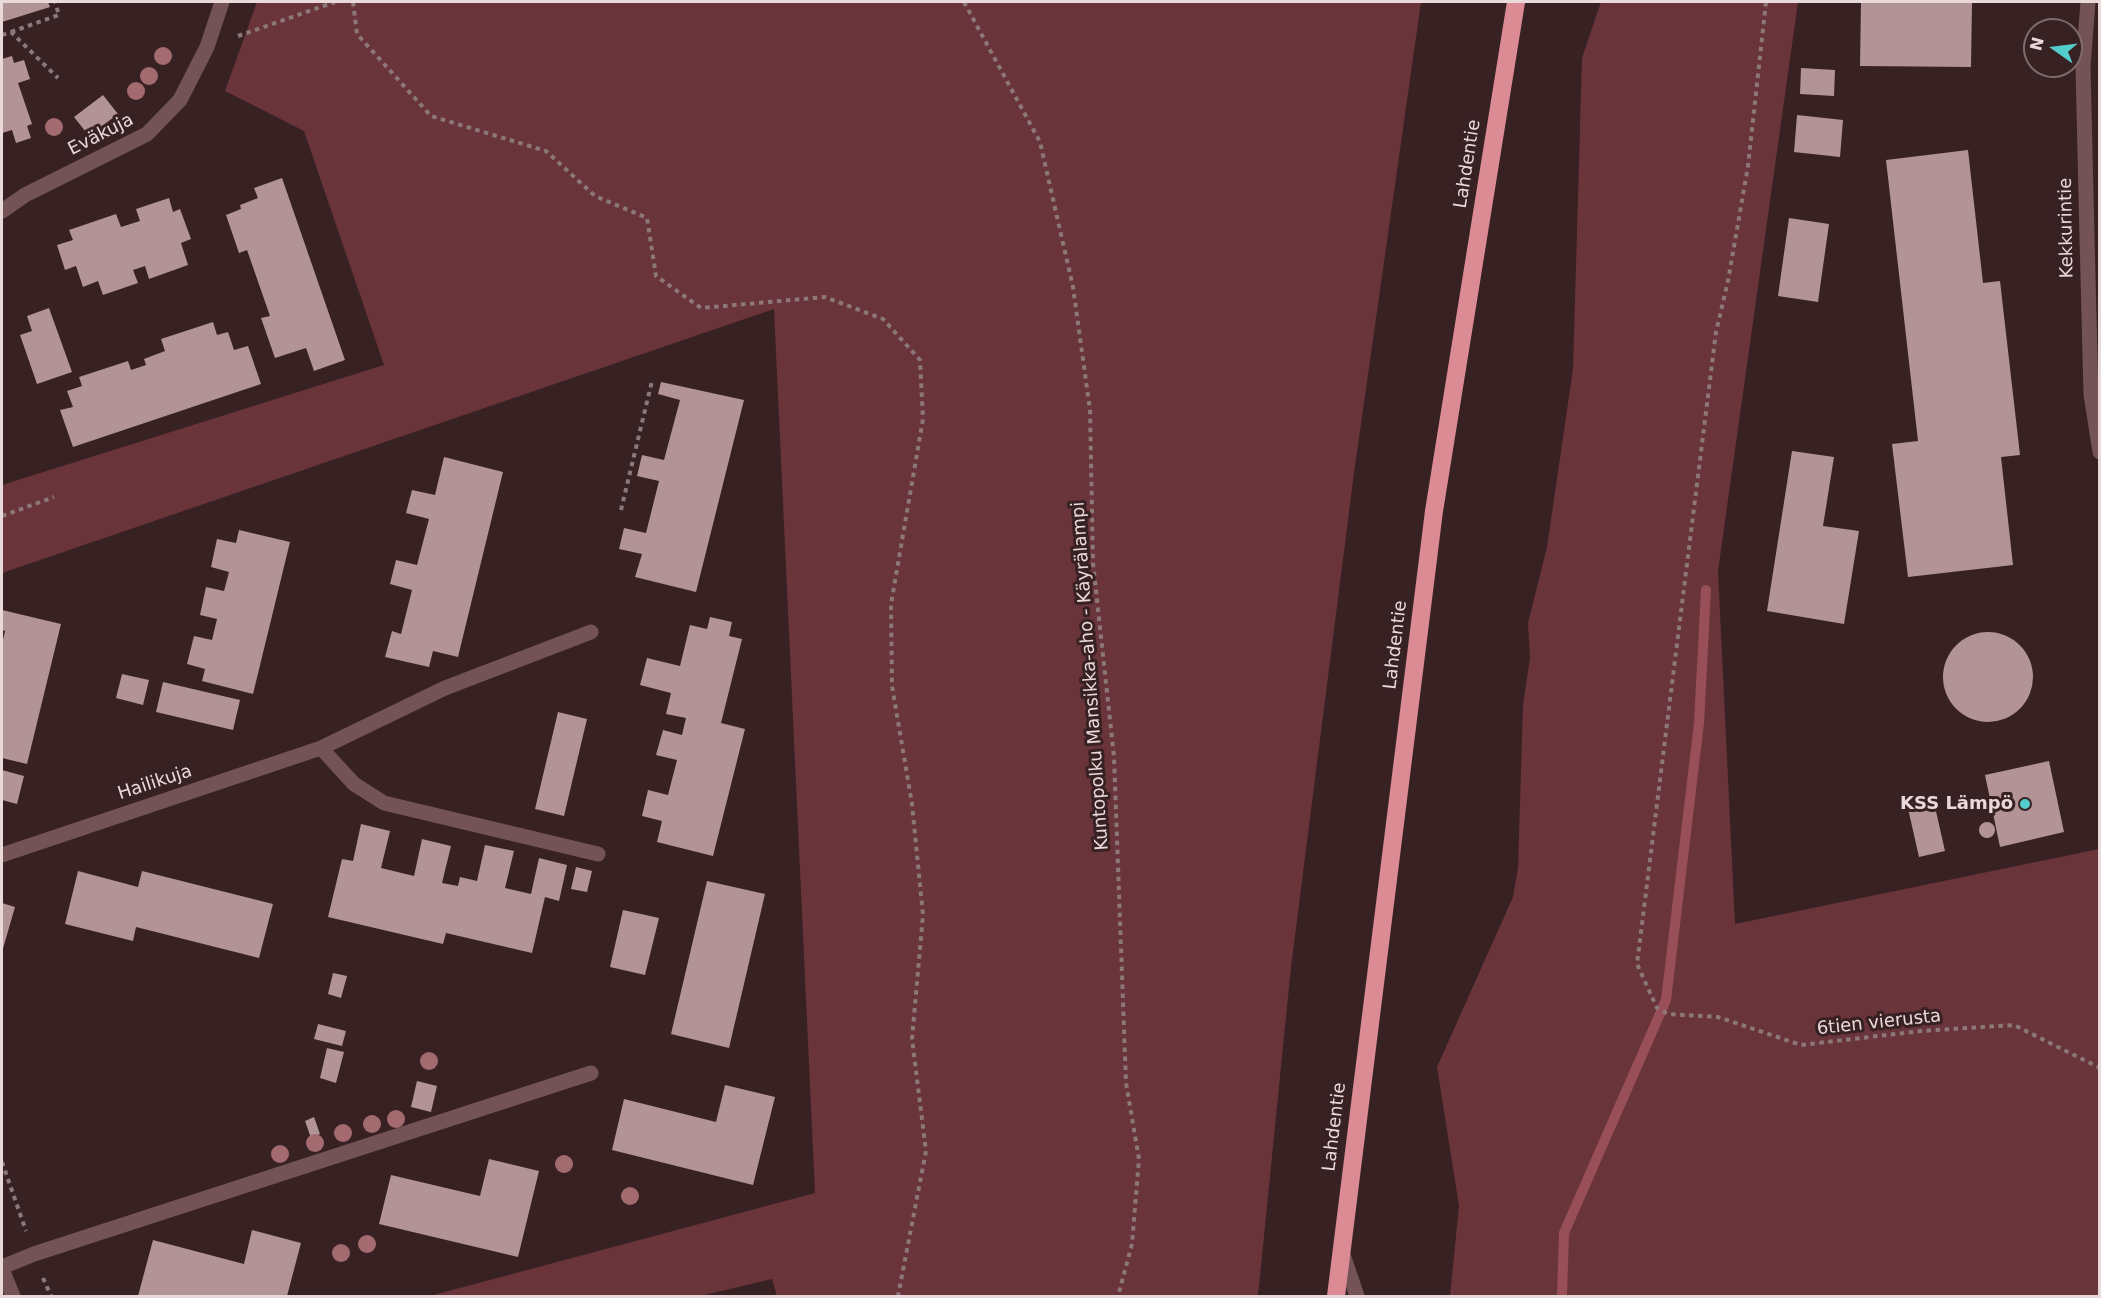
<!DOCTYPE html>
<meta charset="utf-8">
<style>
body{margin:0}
#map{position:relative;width:2101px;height:1298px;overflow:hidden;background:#382123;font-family:"DejaVu Sans",sans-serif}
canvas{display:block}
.frame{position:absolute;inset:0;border:3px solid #ead9da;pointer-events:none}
.north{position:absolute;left:2023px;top:18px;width:60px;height:60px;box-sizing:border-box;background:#382123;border:2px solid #7f6b6c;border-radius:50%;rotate:284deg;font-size:16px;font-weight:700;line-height:24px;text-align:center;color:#ead9da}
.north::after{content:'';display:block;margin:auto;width:21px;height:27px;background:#53cdcb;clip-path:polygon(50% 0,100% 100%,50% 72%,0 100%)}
</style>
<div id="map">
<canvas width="2101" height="1298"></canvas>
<div class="frame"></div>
<div class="north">N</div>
</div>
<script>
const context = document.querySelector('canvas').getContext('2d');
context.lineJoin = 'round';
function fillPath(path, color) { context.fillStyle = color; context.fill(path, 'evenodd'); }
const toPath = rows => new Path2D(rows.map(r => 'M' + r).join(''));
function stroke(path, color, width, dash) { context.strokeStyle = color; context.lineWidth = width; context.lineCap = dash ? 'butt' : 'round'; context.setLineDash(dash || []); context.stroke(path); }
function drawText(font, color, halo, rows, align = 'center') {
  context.font = font + ' "DejaVu Sans",sans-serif'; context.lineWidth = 6; context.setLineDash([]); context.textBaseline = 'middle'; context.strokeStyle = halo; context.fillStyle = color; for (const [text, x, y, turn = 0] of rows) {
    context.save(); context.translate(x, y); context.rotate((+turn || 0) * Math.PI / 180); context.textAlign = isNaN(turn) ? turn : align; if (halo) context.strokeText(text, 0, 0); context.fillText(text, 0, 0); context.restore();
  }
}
fillPath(toPath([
 [257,2,1421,2,1354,473,1291,967,1258,1296,777,1296,772,1279,700,1296,430,1296,815,1193,774,309,2,573,2,485,384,365,304,131,225,91],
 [1601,2,1798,2,1718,571,1735,924,2099,849,2099,1296,1450,1296,1459,1206,1437,1067,1513,897,1518,868,1523,705,1530,658,1528,623,1547,547,1573,369,1582,58]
]), '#6a343b');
stroke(toPath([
 [1562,1296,1564,1233,1666,1000,1699,723,1706,590]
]), '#984f58', 10);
fillPath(toPath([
 [2,2,48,2,50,7,2,22],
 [1861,2,1972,3,1971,67,1860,66],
 [12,56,14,63,24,60,30,79,18,83,32,124,27,126,31,138,16,143,12,130,2,133,2,59],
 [1801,68,1835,70,1834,96,1800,94],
 [103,95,118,114,89,136,74,117],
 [1797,115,1843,120,1840,157,1794,152],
 [1968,150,1983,283,2000,281,2020,455,2001,457,2013,565,1908,577,1892,444,1918,441,1886,160],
 [282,178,345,360,314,371,306,348,275,358,261,318,270,316,247,250,239,253,226,215,241,209,240,205,258,198,254,188],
 [169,198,173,212,180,209,191,239,181,243,188,265,149,279,145,266,133,270,138,283,103,295,98,281,83,287,76,266,65,270,57,245,73,240,69,230,116,214,121,227,140,221,136,209],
 [1789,218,1829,224,1818,302,1778,296],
 [49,308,72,372,37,384,20,335,32,331,27,316],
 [213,322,217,335,228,332,234,350,248,346,261,384,73,447,60,410,73,407,67,391,82,386,79,377,128,361,131,370,146,365,144,359,165,351,161,339],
 [661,382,744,400,696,592,635,577,642,554,619,549,624,528,646,533,659,481,637,476,642,455,664,460,680,400,658,394],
 [1792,451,1834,457,1823,526,1859,531,1844,624,1767,611],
 [444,457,503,472,458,657,433,651,429,667,385,657,392,631,401,634,412,590,390,584,396,560,417,565,429,519,406,513,412,490,435,495],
 [239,530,290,542,253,694,202,681,205,669,187,664,194,636,212,640,217,619,200,615,206,587,224,591,229,572,211,567,217,539,236,543],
 [2,610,61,624,27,764,2,758,2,644,5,631,2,630],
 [710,617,732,622,729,636,742,639,721,723,745,729,713,856,657,842,662,821,642,816,648,790,668,795,677,760,656,755,663,730,682,735,686,718,666,714,671,693,640,685,647,658,680,666,690,625,707,629],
 '1943 677a45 45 0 1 1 90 0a45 45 0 1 1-90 0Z',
 [122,674,149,680,143,705,116,698],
 [163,682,240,700,233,730,156,712],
 [558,712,587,719,564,816,535,809],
 [2049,761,2064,832,2000,847,1985,775],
 [2,770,24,776,17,804,2,800],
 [1933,798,1945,851,1919,857,1907,804],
 '1979 830a8 8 0 1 1 16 0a8 8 0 1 1-16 0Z',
 [361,824,390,831,381,868,414,876,422,839,451,846,442,883,458,886,460,877,477,881,485,845,514,851,505,888,531,894,539,858,567,865,559,901,545,897,532,953,446,933,443,944,328,917,342,859,353,861],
 [576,867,592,871,587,892,571,889],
 [78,871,138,887,142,871,273,904,259,958,136,927,133,941,65,924],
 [707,881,765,894,729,1048,671,1034],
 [2,903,15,907,2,952],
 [623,910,659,918,645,975,610,967],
 [333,973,347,976,341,998,328,994],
 [318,1024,346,1031,342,1046,314,1039],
 [327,1048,344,1052,336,1083,320,1078],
 [417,1081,437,1086,431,1112,411,1107],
 [725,1085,775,1097,753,1185,612,1150,624,1099,716,1122],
 [314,1117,320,1134,311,1138,305,1121],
 [489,1159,539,1171,518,1257,379,1224,391,1175,480,1196],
 [252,1230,301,1243,287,1296,138,1296,153,1240,244,1264]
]), '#b29496');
stroke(toPath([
 [353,2,357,34,431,116,546,151,595,196,647,218,656,276,701,308,825,297,883,319,920,360,923,419,891,604,892,686,912,804,923,915,912,1039,926,1151,898,1296],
 [964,2,1040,142,1073,287,1090,410,1093,563,1114,757,1126,1083,1139,1159,1132,1244,1118,1296],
 [1766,2,1748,166,1728,281,1716,332,1637,964,1657,1008,1668,1014,1718,1017,1801,1045,1921,1031,2014,1025,2100,1068],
 [11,32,59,15,55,2],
 [2,35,11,32,58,78],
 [238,36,335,2],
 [621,510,652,381],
 [2,516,54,497],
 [2,1162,26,1231],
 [43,1278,51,1296]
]), '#8c787a', 4, [4.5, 4.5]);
stroke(toPath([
 [1342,1252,1357,1296]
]), '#735355', 15);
stroke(toPath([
 [2088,2,2083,66,2087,238,2091,394,2100,452],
 [2,211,25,195,147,134,180,100,207,47,222,2],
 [321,748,354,784,384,803,598,854],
 [2,855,321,748,445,688,591,632],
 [2,1267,34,1254,591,1073],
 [2,1269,13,1296]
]), '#735355', 15);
stroke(toPath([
 [1336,1296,1434,511,1516,2]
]), '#da8b93', 18);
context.fillStyle = '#a36a6f';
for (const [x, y] of [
 [163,56],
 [149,76],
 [136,91],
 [54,127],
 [429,1061],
 [396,1119],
 [372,1124],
 [343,1133],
 [315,1143],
 [280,1154],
 [564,1164],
 [630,1196],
 [367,1244],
 [341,1253]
]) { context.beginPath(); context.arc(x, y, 9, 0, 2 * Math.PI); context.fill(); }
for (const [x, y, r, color] of [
 [2025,804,6,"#53cdcb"]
]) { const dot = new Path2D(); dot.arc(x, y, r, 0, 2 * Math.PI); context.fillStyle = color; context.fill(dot); stroke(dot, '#382123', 2); }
drawText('18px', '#ead9da', '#382123', [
 ["Eväkuja",101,135,-27],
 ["Lahdentie",1468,164,-81],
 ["Kekkurintie",2067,228,-91],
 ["Lahdentie",1396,645,-83],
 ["Kuntopolku Mansikka-aho - Käyrälampi",1091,676,-94],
 ["Hailikuja",155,783,-18],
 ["6tien vierusta",1879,1023,-6],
 ["Lahdentie",1335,1127,-83]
]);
drawText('bold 18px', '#ead9da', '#382123', [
 ["KSS Lämpö",2013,804]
], 'right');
</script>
